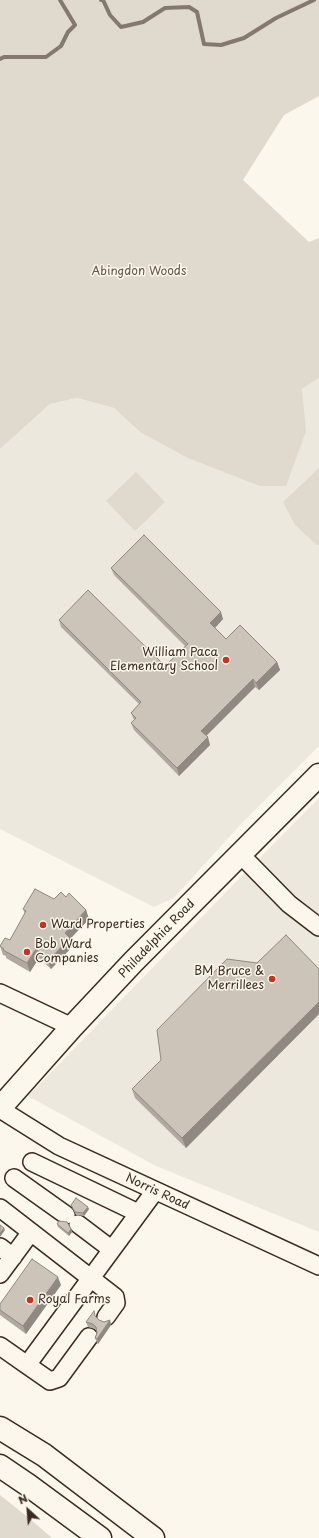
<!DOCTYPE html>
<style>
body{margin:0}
#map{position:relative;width:319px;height:1538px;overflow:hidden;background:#fbf7ec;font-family:"Playpen Sans",sans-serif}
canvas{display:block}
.north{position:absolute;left:8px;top:1490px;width:40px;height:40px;-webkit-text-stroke:3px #fbf7ec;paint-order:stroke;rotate:334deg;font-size:11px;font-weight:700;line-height:16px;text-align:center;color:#3b2a1e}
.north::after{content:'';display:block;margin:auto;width:14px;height:18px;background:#3b2a1e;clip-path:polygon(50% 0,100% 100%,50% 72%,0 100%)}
</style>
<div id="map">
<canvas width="319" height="1538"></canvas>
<div class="north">N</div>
</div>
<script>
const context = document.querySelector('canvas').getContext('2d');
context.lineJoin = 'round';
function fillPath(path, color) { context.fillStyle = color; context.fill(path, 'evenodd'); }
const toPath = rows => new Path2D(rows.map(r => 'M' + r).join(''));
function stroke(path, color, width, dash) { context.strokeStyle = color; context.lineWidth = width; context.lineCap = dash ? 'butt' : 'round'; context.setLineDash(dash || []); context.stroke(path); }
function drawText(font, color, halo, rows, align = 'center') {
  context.font = font + ' "Playpen Sans",sans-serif'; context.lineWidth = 3; context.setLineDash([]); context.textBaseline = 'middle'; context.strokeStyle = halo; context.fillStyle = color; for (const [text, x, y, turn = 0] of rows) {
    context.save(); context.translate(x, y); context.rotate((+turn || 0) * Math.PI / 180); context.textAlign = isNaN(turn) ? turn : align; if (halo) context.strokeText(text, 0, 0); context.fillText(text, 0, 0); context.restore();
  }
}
fillPath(toPath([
 [319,378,319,746,240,825,174,898,154,907,0,829,0,449,50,404,77,398,114,408,140,432,305,431,302,389],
 [319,798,319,1232,156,1166,28,1096,231,887]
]), '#ede8dd');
fillPath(toPath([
 [0,0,319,0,319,96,284,115,243,180,309,242,319,238,319,378,302,389,306,431,286,486,260,486,188,458,140,432,114,408,77,398,50,404,0,449],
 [319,468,319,545,317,545,295,525,283,502],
 [136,472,165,502,135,531,106,501],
 [0,1495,30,1519,52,1538,0,1538]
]), '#dfd9ce');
stroke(toPath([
 [101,0,103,0,110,15,121,27,143,22,165,8,189,7,197,12,204,44,221,45,244,38,276,18,314,0],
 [0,59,4,57,46,57,61,46,68,32,75,25,60,0]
]), '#85796d', 4);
const minor = toPath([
 [240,854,289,904,319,927],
 [0,993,72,1027],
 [0,1109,59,1146,319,1266],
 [32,1162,138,1213],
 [14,1178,66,1215],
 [0,1208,115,1297,116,1303,106,1317],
 [78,1224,111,1249],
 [0,1247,13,1257],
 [0,1274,31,1232],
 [0,1346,27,1365,155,1191],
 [27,1365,50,1381,59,1378,89,1337]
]);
const major = toPath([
 [0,1108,72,1027,133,962,319,775]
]);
const highway = toPath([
 [0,1428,44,1455,153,1538],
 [0,1466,28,1485,100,1538]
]);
stroke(minor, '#3b2a1e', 20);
stroke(major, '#3b2a1e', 25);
stroke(highway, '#3b2a1e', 25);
stroke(minor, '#fbf7ec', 17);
stroke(major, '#fbf7ec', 22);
stroke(highway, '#fbf7ec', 22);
fillPath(toPath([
 [111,568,223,619,215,628,226,639,277,662,280,670,259,690,255,687,206,736,210,745,179,776,134,730,131,723,134,720,131,713,139,704,61,627,59,620,165,666,185,646,114,575],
 [66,897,86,910,89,919,70,939,73,946,51,969,39,958,30,972,6,958,6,956,3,955,0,946,10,940,25,914,23,909,54,899],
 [257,963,319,969,319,1014,186,1148,135,1098,132,1089],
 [71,1205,89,1209,84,1216,76,1215],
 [57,1224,71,1229,72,1232,69,1236,58,1227],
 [61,1285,26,1334,0,1315,0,1304],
 [96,1316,96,1318,99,1320,104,1322,110,1320,111,1325,98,1344,97,1343,95,1338,97,1333,97,1331,95,1329,88,1327,86,1322]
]), '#afa99f');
fillPath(toPath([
 [221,612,223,619,213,630,210,623],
 [277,662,280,670,259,690,256,683],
 [253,679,255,687,204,738,201,731],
 [208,737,210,745,179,776,177,768],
 [86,910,89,919,70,939,73,946,51,969,48,961,65,933],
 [36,949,39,958,30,972,27,963],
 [319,1002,319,1014,186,1148,182,1138],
 [88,1207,89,1209,84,1216,83,1213],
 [4,1228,5,1230,0,1237,0,1233],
 [71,1229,72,1232,69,1236,68,1233],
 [58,1277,61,1285,26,1334,23,1326],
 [110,1320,111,1325,98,1344,97,1339]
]), '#8f8982');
const building = toPath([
 [144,535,221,612,210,623,226,639,240,625,277,662,256,683,253,679,201,731,208,737,177,768,131,723,136,718,131,713,141,702,59,620,88,590,165,666,188,644,111,568,144,535],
 [35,889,54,899,61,892,66,897,69,893,86,910,65,933,70,938,48,961,36,949,27,963,3,950,4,949,0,946,5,938,10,940,26,911,23,909,35,889],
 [286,935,319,969,319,1002,182,1138,132,1089,161,1060,157,1030,227,959,257,963,286,935],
 [76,1198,88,1207,83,1213,75,1212,71,1205,76,1198],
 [59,1221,67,1222,71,1229,68,1233,57,1224,59,1221],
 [0,1225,4,1228,0,1233,0,1225],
 [32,1259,58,1277,23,1326,0,1310,0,1304,32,1259],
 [94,1311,95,1316,99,1320,104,1322,110,1320,97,1339,95,1338,97,1333,96,1327,93,1324,86,1322,94,1311]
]);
fillPath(building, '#ccc4b9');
stroke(building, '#8f8982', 1);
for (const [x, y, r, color] of [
 [226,660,4,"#c8321e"],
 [43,925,4,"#c8321e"],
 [27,952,4,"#c8321e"],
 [272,979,4,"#c8321e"],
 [30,1300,4,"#c8321e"]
]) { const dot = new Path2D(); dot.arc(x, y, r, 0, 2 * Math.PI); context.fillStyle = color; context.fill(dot); stroke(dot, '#fbf7ec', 1.5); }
drawText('12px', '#64564a', '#fbf7ec', [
 ["Abingdon Woods",139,272]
]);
drawText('12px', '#3b2a1e', '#fbf7ec', [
 ["William Paca",218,653,"right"],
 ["Elementary School",218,667,"right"],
 ["Ward Properties",51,925],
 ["Bob Ward",35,945],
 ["Companies",35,959],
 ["BM Bruce &",264,972,"right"],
 ["Merrillees",264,986,"right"],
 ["Royal Farms",38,1300]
], 'left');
drawText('12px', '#3b2a1e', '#fbf7ec', [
 ["Philadelphia Road",157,939,-46],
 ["Norris Road",157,1192,25]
]);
</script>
